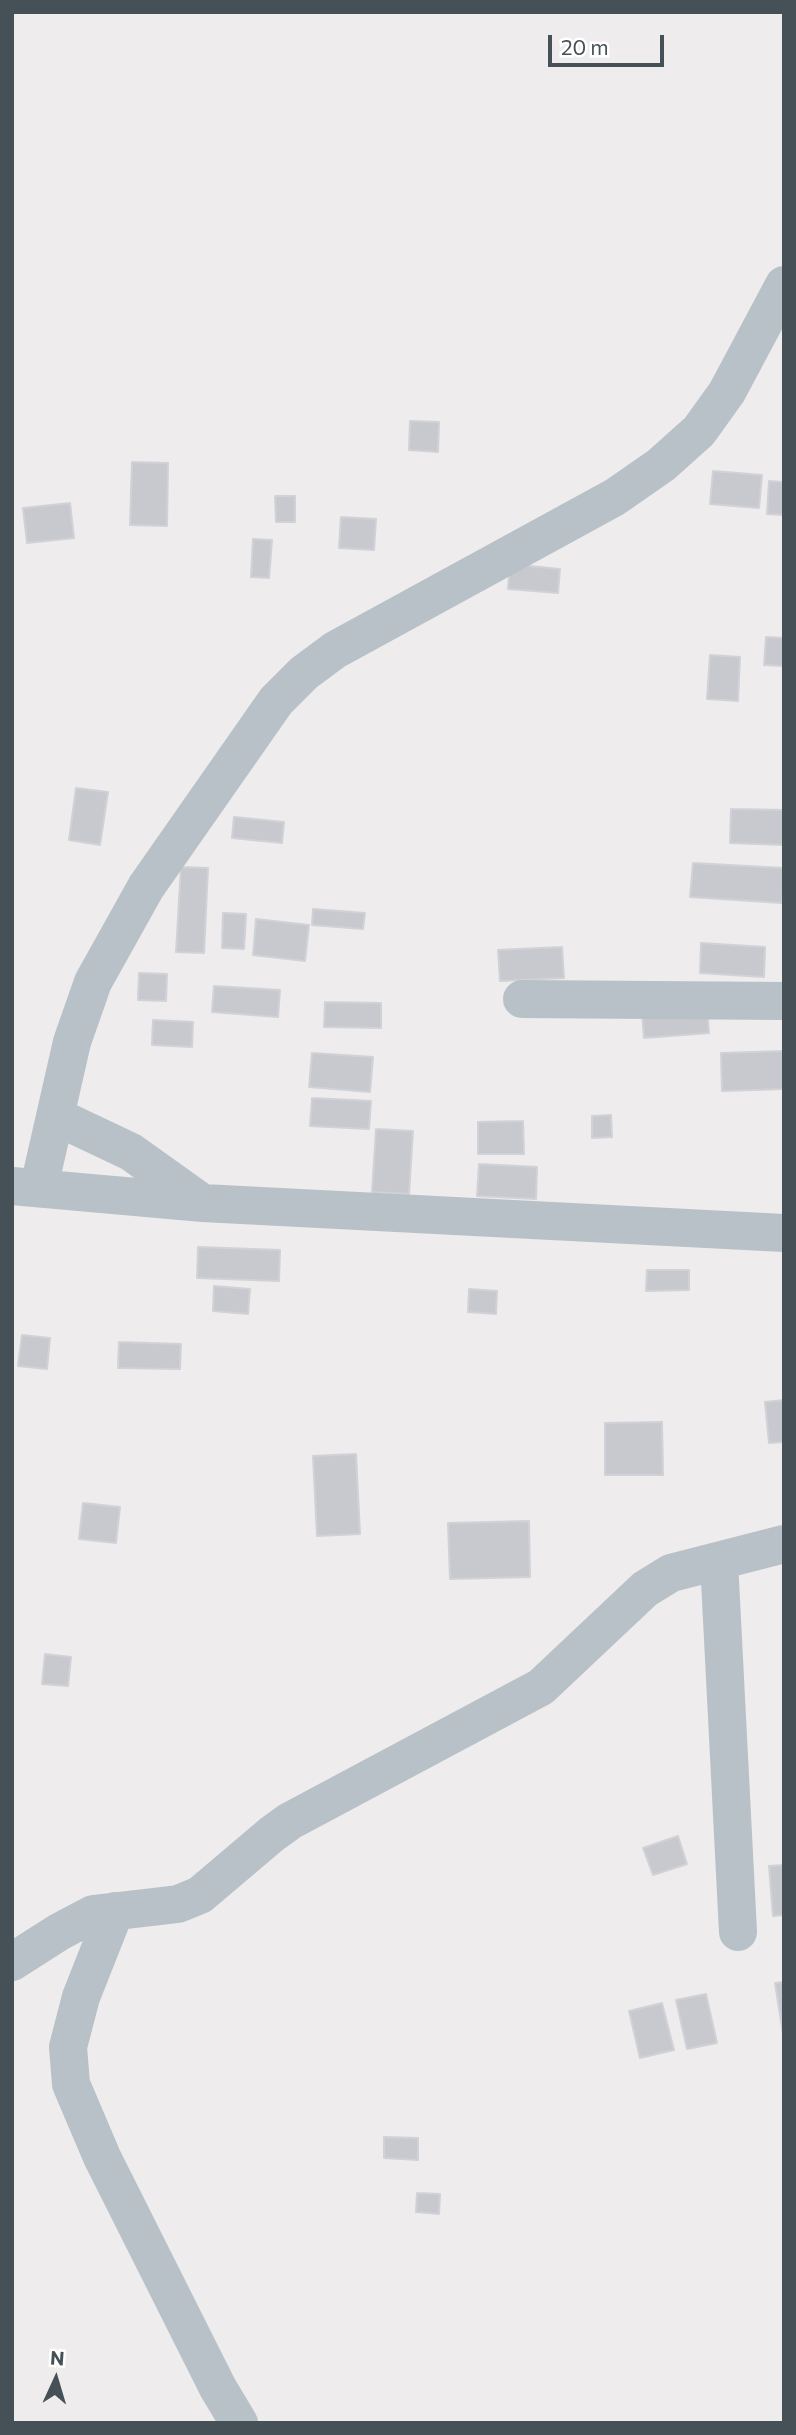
<!DOCTYPE html>
<style>
body{margin:0}
#map{position:relative;width:796px;height:2435px;overflow:hidden;background:#eeecec;font-family:Commissioner,sans-serif}
canvas{display:block}
.frame{position:absolute;inset:0;border:14px solid #465057;pointer-events:none}
.north{position:absolute;left:21px;top:2344px;width:70px;height:70px;-webkit-text-stroke:5px #fff;paint-order:stroke;rotate:4deg;font-size:19px;font-weight:700;line-height:28px;text-align:center;color:#465057}
.north::after{content:'';display:block;margin:auto;width:24px;height:32px;background:#465057;clip-path:polygon(50% 0,100% 100%,50% 72%,0 100%)}
.scale{position:absolute;left:548px;top:35px;width:116px;height:32px;box-sizing:border-box;border:4px solid #465057;border-top:0;padding-left:9px;font-size:21px;line-height:24px;white-space:nowrap;color:#465057;-webkit-text-stroke:5px #fff;paint-order:stroke}
</style>
<div id="map">
<canvas width="796" height="2435"></canvas>
<div class="frame"></div>
<div class="north">N</div>
<div class="scale">20 m</div>
</div>
<script>
const context = document.querySelector('canvas').getContext('2d');
context.lineJoin = 'round';
function fillPath(path, color) { context.fillStyle = color; context.fill(path, 'evenodd'); }
const toPath = rows => new Path2D(rows.map(r => 'M' + r).join(''));
function stroke(path, color, width, dash) { context.strokeStyle = color; context.lineWidth = width; context.lineCap = dash ? 'butt' : 'round'; context.setLineDash(dash || []); context.stroke(path); }
const building = toPath([
 [410,421,439,422,438,452,409,450,410,421],
 [132,462,168,463,167,526,130,525,132,462],
 [713,471,762,475,759,508,710,504,713,471],
 [769,481,784,482,784,515,767,514,769,481],
 [275,496,295,496,295,522,276,522,275,496],
 [70,503,74,538,27,543,23,508,70,503],
 [341,517,376,519,374,550,339,548,341,517],
 [253,539,272,540,269,578,251,577,253,539],
 [510,564,560,569,558,593,508,589,510,564],
 [766,637,784,638,784,666,764,665,766,637],
 [710,655,740,657,738,701,707,699,710,655],
 [76,788,108,792,100,845,69,840,76,788],
 [731,809,784,810,784,845,730,843,731,809],
 [234,817,284,822,282,843,232,838,234,817],
 [693,863,784,868,782,903,690,897,693,863],
 [181,867,208,868,204,953,176,952,181,867],
 [313,909,365,913,363,929,312,925,313,909],
 [223,913,246,914,244,949,222,948,223,913],
 [256,919,309,925,305,961,253,955,256,919],
 [701,943,765,947,764,977,700,973,701,943],
 [562,947,564,978,500,981,498,950,562,947],
 [139,973,167,974,166,1001,138,1000,139,973],
 [214,986,280,990,278,1017,212,1012,214,986],
 [325,1002,381,1003,381,1028,324,1027,325,1002],
 [707,1007,709,1033,644,1038,642,1012,707,1007],
 [153,1020,193,1022,192,1047,152,1045,153,1020],
 [784,1051,784,1089,722,1091,721,1053,784,1051],
 [312,1053,373,1057,370,1092,309,1087,312,1053],
 [312,1098,371,1101,369,1129,310,1126,312,1098],
 [611,1115,612,1137,592,1138,592,1116,611,1115],
 [523,1121,524,1154,478,1154,478,1122,523,1121],
 [376,1129,413,1131,409,1194,372,1192,376,1129],
 [479,1164,537,1167,536,1199,477,1196,479,1164],
 [198,1247,280,1250,279,1281,197,1278,198,1247],
 [647,1270,689,1270,689,1290,646,1291,647,1270],
 [214,1286,250,1289,248,1314,213,1311,214,1286],
 [469,1289,497,1291,496,1314,468,1312,469,1289],
 [22,1335,50,1338,47,1369,18,1366,22,1335],
 [119,1342,181,1344,180,1369,118,1368,119,1342],
 [784,1400,784,1442,769,1443,765,1402,784,1400],
 [662,1422,663,1475,605,1475,605,1423,662,1422],
 [356,1454,360,1534,317,1536,313,1456,356,1454],
 [83,1503,120,1507,116,1543,79,1539,83,1503],
 [529,1521,530,1577,450,1579,448,1523,529,1521],
 [45,1654,71,1657,68,1686,42,1684,45,1654],
 [678,1836,687,1864,653,1875,643,1848,678,1836],
 [784,1865,784,1915,773,1916,769,1866,784,1865],
 [784,1982,784,2040,775,1983,784,1982],
 [706,1994,717,2043,687,2049,676,2000,706,1994],
 [662,2003,674,2050,640,2058,629,2011,662,2003],
 [384,2137,418,2138,418,2160,384,2158,384,2137],
 [417,2193,440,2194,439,2214,416,2212,417,2193]
]);
fillPath(building, '#c7c9ce');
stroke(building, '#d0d2d7', 2);
stroke(toPath([
 [522,999,784,1001],
 [55,1116,131,1152,201,1202],
 [12,1186,203,1203,784,1233],
 [39,1187,72,1042,93,982,146,887,276,701,304,673,335,650,615,497,661,465,699,431,727,392,784,285],
 [719,1561,738,1932],
 [115,1911,81,1997,68,2047,71,2084,102,2157,218,2388,239,2423],
 [12,1962,59,1932,93,1914,178,1904,200,1895,272,1834,290,1821,541,1687,645,1589,671,1573,784,1544]
]), '#b8c1c7', 38);
</script>
